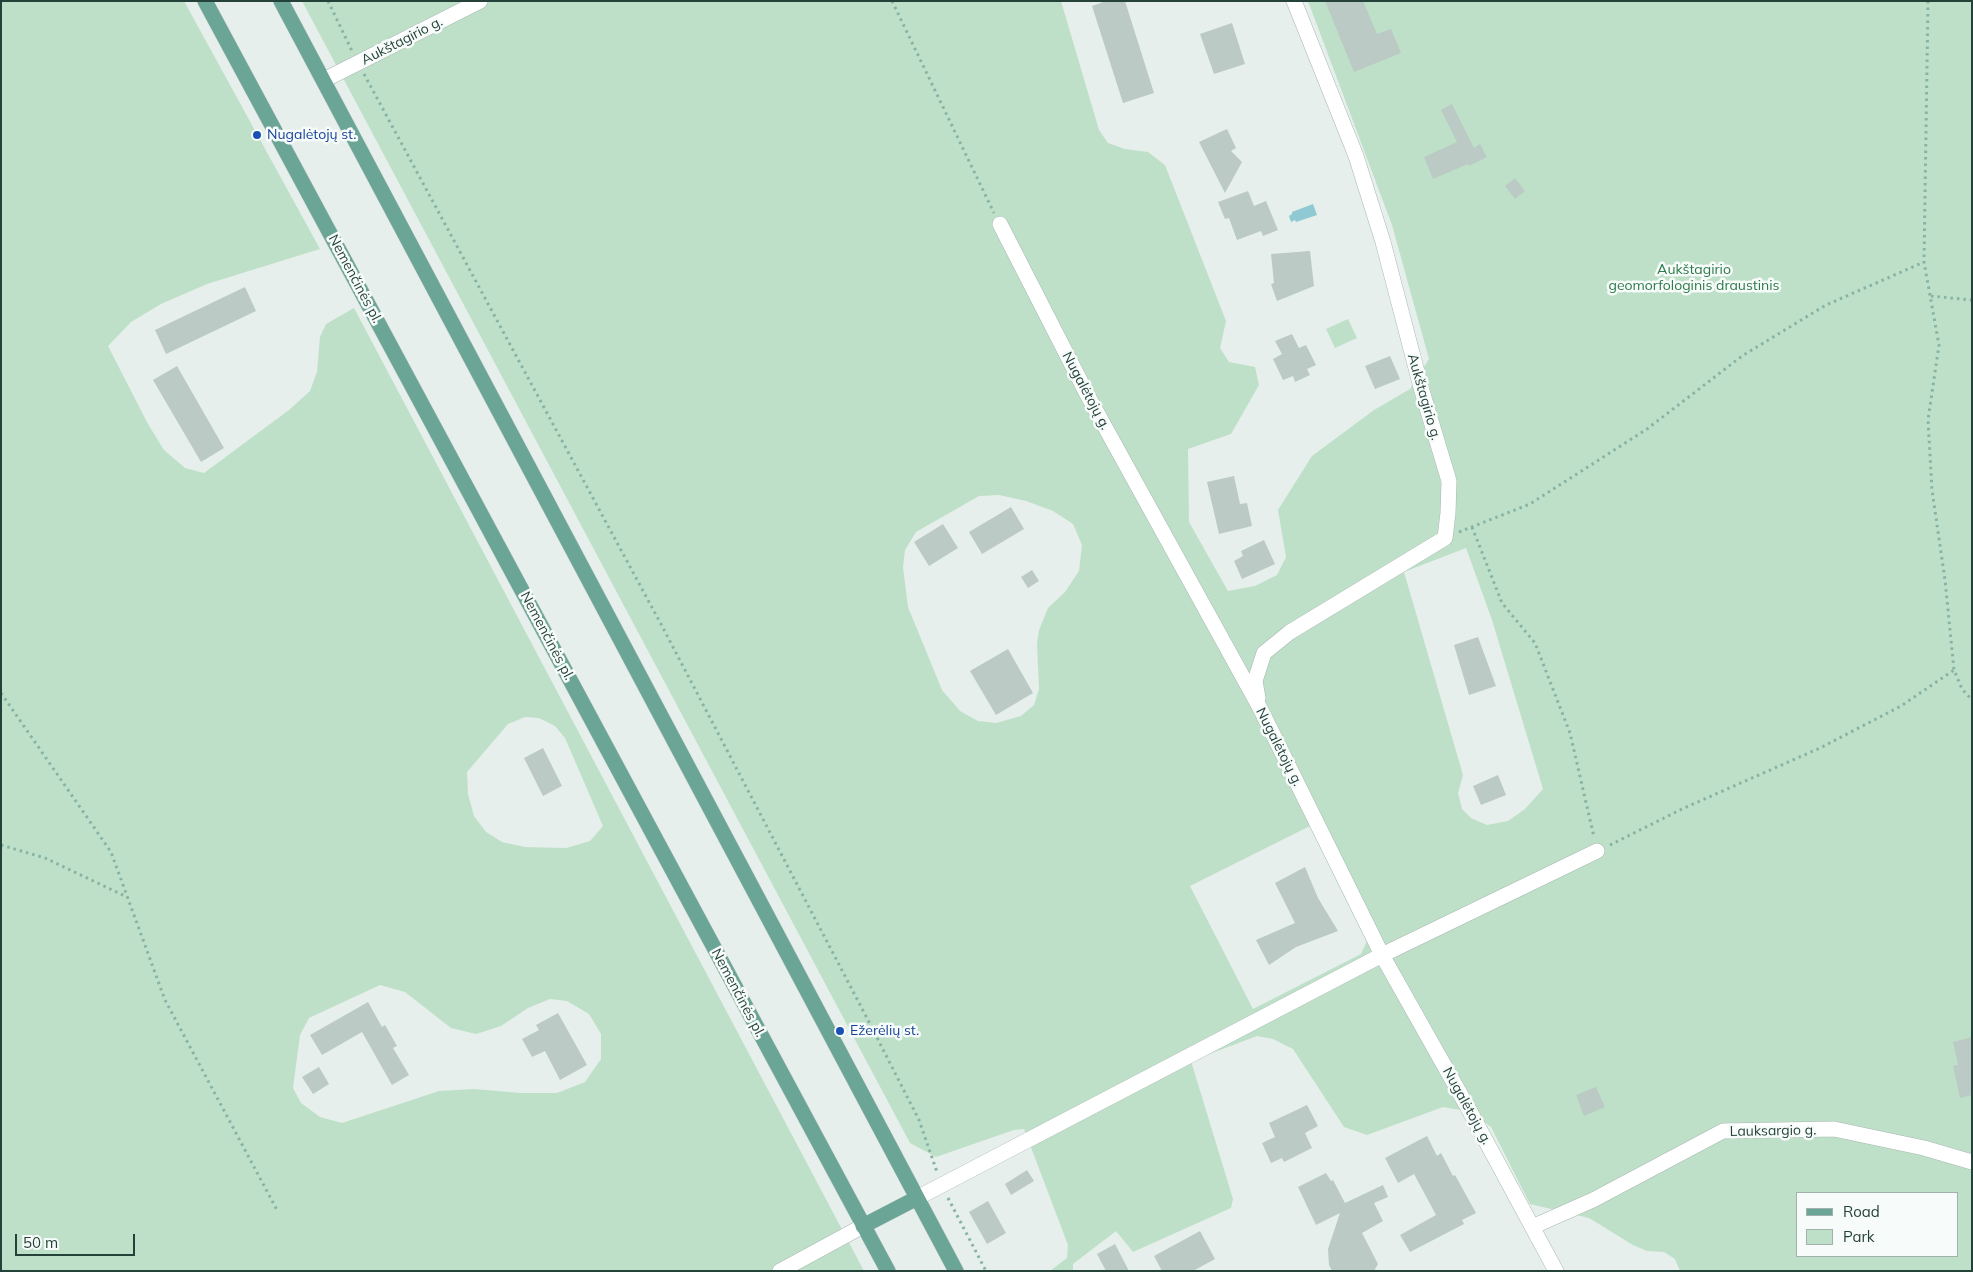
<!DOCTYPE html>
<meta charset="utf-8">
<style>
body{margin:0}
#map{position:relative;width:1973px;height:1272px;overflow:hidden;background:#e6efeb;font-family:Mulish,sans-serif}
canvas{display:block}
.frame{position:absolute;inset:0;border:2px solid #24423a;pointer-events:none}
.legend{position:absolute;left:1796px;top:1192px;width:162px;height:65px;box-sizing:border-box;background:#f7fbf9;border:1px solid #a3b1ad;margin:0;padding:6px 9px;list-style:none;font-size:15px;color:#24423a}
.legend li{display:flex;align-items:center;gap:10px;height:25px}
.legend b{width:25px;border:1px solid #a3b1ad}
.scale{position:absolute;left:15px;top:1234px;width:120px;height:22px;box-sizing:border-box;border:2px solid #24423a;border-top:0;padding-left:6px;font-size:15px;line-height:18px;white-space:nowrap;color:#24423a;-webkit-text-stroke:4px #f7fbf9;paint-order:stroke}
</style>
<div id="map">
<canvas width="1973" height="1272"></canvas>
<div class="frame"></div>
<ul class="legend">
<li><b style="height:6px;background:#6aa596"></b>Road</li>
<li><b style="height:14px;background:#bfe0c8"></b>Park</li>
</ul>
<div class="scale">50 m</div>
</div>
<script>
const context = document.querySelector('canvas').getContext('2d');
context.lineJoin = 'round';
function fillPath(path, color) { context.fillStyle = color; context.fill(path, 'evenodd'); }
const toPath = rows => new Path2D(rows.map(r => 'M' + r).join(''));
function stroke(path, color, width, dash) { context.strokeStyle = color; context.lineWidth = width; context.lineCap = dash ? 'butt' : 'round'; context.setLineDash(dash || []); context.stroke(path); }
function drawText(font, color, halo, rows, align = 'center') {
  context.font = font + ' Mulish,sans-serif'; context.lineWidth = 5; context.setLineDash([]); context.textBaseline = 'middle'; context.strokeStyle = halo; context.fillStyle = color; for (const [text, x, y, turn = 0] of rows) {
    context.save(); context.translate(x, y); context.rotate((+turn || 0) * Math.PI / 180); context.textAlign = isNaN(turn) ? turn : align; if (halo) context.strokeText(text, 0, 0); context.fillText(text, 0, 0); context.restore();
  }
}
fillPath(toPath([
 [1,1,184,1,320,249,207,284,161,304,131,322,108,346,148,424,164,450,185,468,204,473,289,410,310,391,317,372,320,337,326,324,354,308,864,1271,1,1271],
 [525,717,539,718,555,726,565,738,603,826,590,841,566,848,525,847,502,842,486,832,474,816,468,794,467,772,508,724],
 [380,985,405,992,451,1028,476,1034,501,1026,528,1008,550,999,567,1001,589,1014,601,1034,601,1059,585,1082,557,1093,521,1093,474,1089,439,1091,342,1123,320,1117,301,1103,293,1088,300,1035,309,1018],
 [302,1,1061,1,1099,130,1108,143,1125,149,1148,152,1165,165,1226,321,1220,348,1229,362,1255,367,1259,385,1231,434,1188,449,1189,522,1228,591,1255,586,1277,575,1286,557,1278,510,1312,456,1374,410,1410,389,1429,359,1392,225,1308,1,1972,1,1972,1271,1680,1271,1675,1259,1664,1252,1647,1251,1633,1245,1589,1218,1530,1204,1491,1127,1472,1112,1443,1107,1367,1135,1344,1127,1293,1049,1273,1039,1257,1036,1191,1061,1233,1199,1231,1208,1133,1252,1116,1231,1073,1264,1073,1271,1050,1271,1067,1258,1068,1245,1024,1129,1014,1130,936,1157,910,1143],
 [999,495,1026,501,1053,511,1073,524,1082,545,1079,571,1065,592,1048,608,1039,630,1037,644,1039,689,1034,705,1021,716,996,723,978,721,960,711,942,690,908,607,903,567,905,550,916,532,979,496],
 [1466,548,1492,620,1543,789,1525,809,1508,821,1487,825,1471,818,1462,809,1458,793,1463,775,1404,572],
 [1312,825,1367,941,1361,954,1253,1009,1190,886],
 [1797,1193,1957,1193,1957,1256,1797,1256],
 [1348,319,1357,338,1335,348,1326,329]
]), '#bfe0c8');
fillPath(toPath([
 [1313,204,1317,215,1296,222,1295,220,1291,222,1289,216,1292,214,1292,212]
]), '#8ec9d4');
fillPath(toPath([
 [1106,1,1125,1,1154,93,1123,103,1092,6],
 [1325,1,1363,1,1377,34,1391,29,1401,53,1354,72],
 [1232,23,1245,64,1214,74,1200,34],
 [1452,104,1474,148,1480,144,1487,157,1469,166,1468,164,1433,179,1424,157,1457,142,1441,110],
 [1227,129,1236,148,1231,151,1242,162,1225,193,1199,142],
 [1515,178,1525,191,1515,199,1505,186],
 [1248,191,1254,206,1266,201,1278,230,1263,236,1261,231,1237,240,1229,218,1225,219,1218,202],
 [1310,251,1314,286,1277,301,1271,284,1274,283,1271,254],
 [245,287,256,311,166,354,155,330],
 [1292,334,1299,348,1306,345,1316,365,1307,369,1310,375,1295,382,1293,376,1283,380,1273,359,1282,354,1275,341],
 [1390,356,1400,379,1375,389,1365,366],
 [177,366,224,448,201,462,153,380],
 [1234,476,1240,504,1247,503,1252,526,1219,534,1207,482],
 [1011,507,1024,529,982,554,969,532],
 [943,524,958,548,929,566,914,542],
 [1264,540,1275,564,1242,579,1234,561,1243,556,1241,551],
 [1032,570,1039,581,1028,588,1021,577],
 [1478,637,1496,686,1469,695,1454,645],
 [1008,649,1033,693,996,715,970,671],
 [543,748,562,786,543,796,524,758],
 [1498,775,1506,795,1481,805,1473,786],
 [1305,867,1318,898,1338,931,1296,947,1269,965,1256,940,1295,923,1275,883],
 [368,1002,382,1027,385,1025,397,1046,393,1048,409,1075,392,1085,362,1032,322,1055,310,1035],
 [558,1013,587,1065,560,1080,545,1051,532,1057,522,1039,539,1030,536,1025],
 [1972,1037,1972,1095,1960,1098,1953,1066,1958,1065,1953,1042],
 [319,1067,329,1084,313,1094,302,1077],
 [1596,1087,1605,1107,1584,1116,1576,1095],
 [1307,1105,1318,1126,1305,1133,1312,1148,1284,1162,1282,1158,1271,1163,1262,1143,1275,1137,1269,1123],
 [1427,1136,1437,1156,1441,1153,1453,1176,1455,1175,1476,1213,1462,1220,1464,1224,1410,1252,1400,1235,1436,1215,1414,1174,1398,1183,1385,1158],
 [1027,1170,1034,1181,1011,1195,1005,1184],
 [1326,1173,1331,1181,1333,1180,1345,1203,1383,1185,1388,1197,1374,1203,1383,1221,1362,1233,1378,1264,1374,1271,1332,1271,1329,1265,1328,1249,1340,1213,1316,1225,1298,1187],
 [988,1201,1006,1233,987,1244,969,1212],
 [1200,1231,1215,1259,1193,1271,1162,1271,1154,1256],
 [1115,1244,1129,1271,1106,1271,1097,1254]
]), '#bbcac4');
const minor = toPath([
 [324,80,480,1],
 [1000,224,1089,398,1260,708,1382,955,1467,1106,1556,1271],
 [1258,698,1255,681,1264,653,1290,632,1445,538,1448,513,1449,481,1422,391,1383,242,1356,156,1294,1],
 [917,1198,1382,955,1597,851],
 [1532,1227,1593,1200,1723,1131,1834,1129,1924,1148,1972,1162],
 [780,1271,863,1226]
]);
const major = toPath([
 [205,1,888,1271],
 [281,1,956,1271],
 [863,1226,917,1198]
]);
stroke(minor, '#a8b8b2', 16);
stroke(major, '#c2cac8', 16);
stroke(toPath([
 [328,1,352,51],
 [892,1,994,213],
 [1928,1,1924,262,1939,345,1928,420,1932,490,1945,580,1954,670,1962,689,1972,700],
 [364,74,662,626,869,1022,919,1120,937,1172],
 [1931,296,1972,300],
 [1472,527,1502,603,1535,643,1570,733,1594,837],
 [1459,532,1530,504,1647,429,1742,356,1826,305,1924,262],
 [1,693,111,852,165,1000,277,1210],
 [1,845,45,858,127,897],
 [1610,845,1684,808,1820,748,1901,706,1954,670],
 [948,1198,986,1271]
]), '#86b3a5', 3, [2.5, 4]);
stroke(minor, '#fff', 15);
stroke(major, '#6aa596', 15);
for (const [x, y, r, color] of [
 [257,135,5,"#1a4fb4"],
 [840,1031,5,"#1a4fb4"]
]) { const dot = new Path2D(); dot.arc(x, y, r, 0, 2 * Math.PI); context.fillStyle = color; context.fill(dot); stroke(dot, '#f7fbf9', 2); }
drawText('14px', '#24423a', '#f7fbf9', [
 ["Aukštagirio g.",402,41,-27],
 ["Nemenčinės pl.",355,279,62],
 ["Nugalėtojų g.",1086,391,62],
 ["Aukštagirio g.",1424,397,74],
 ["Nemenčinės pl.",547,636,62],
 ["Nugalėtojų g.",1279,747,63],
 ["Nemenčinės pl.",738,993,62],
 ["Nugalėtojų g.",1467,1106,61],
 ["Lauksargio g.",1773,1131,-1]
]);
drawText('14px', '#164399', '#f7fbf9', [
 ["Nugalėtojų st.",267,135],
 ["Ežerėlių st.",850,1031]
], 'left');
drawText('14px', '#2d7a4b', '#f7fbf9', [
 ["Aukštagirio",1694,270],
 ["geomorfologinis draustinis",1694,286]
]);
</script>
